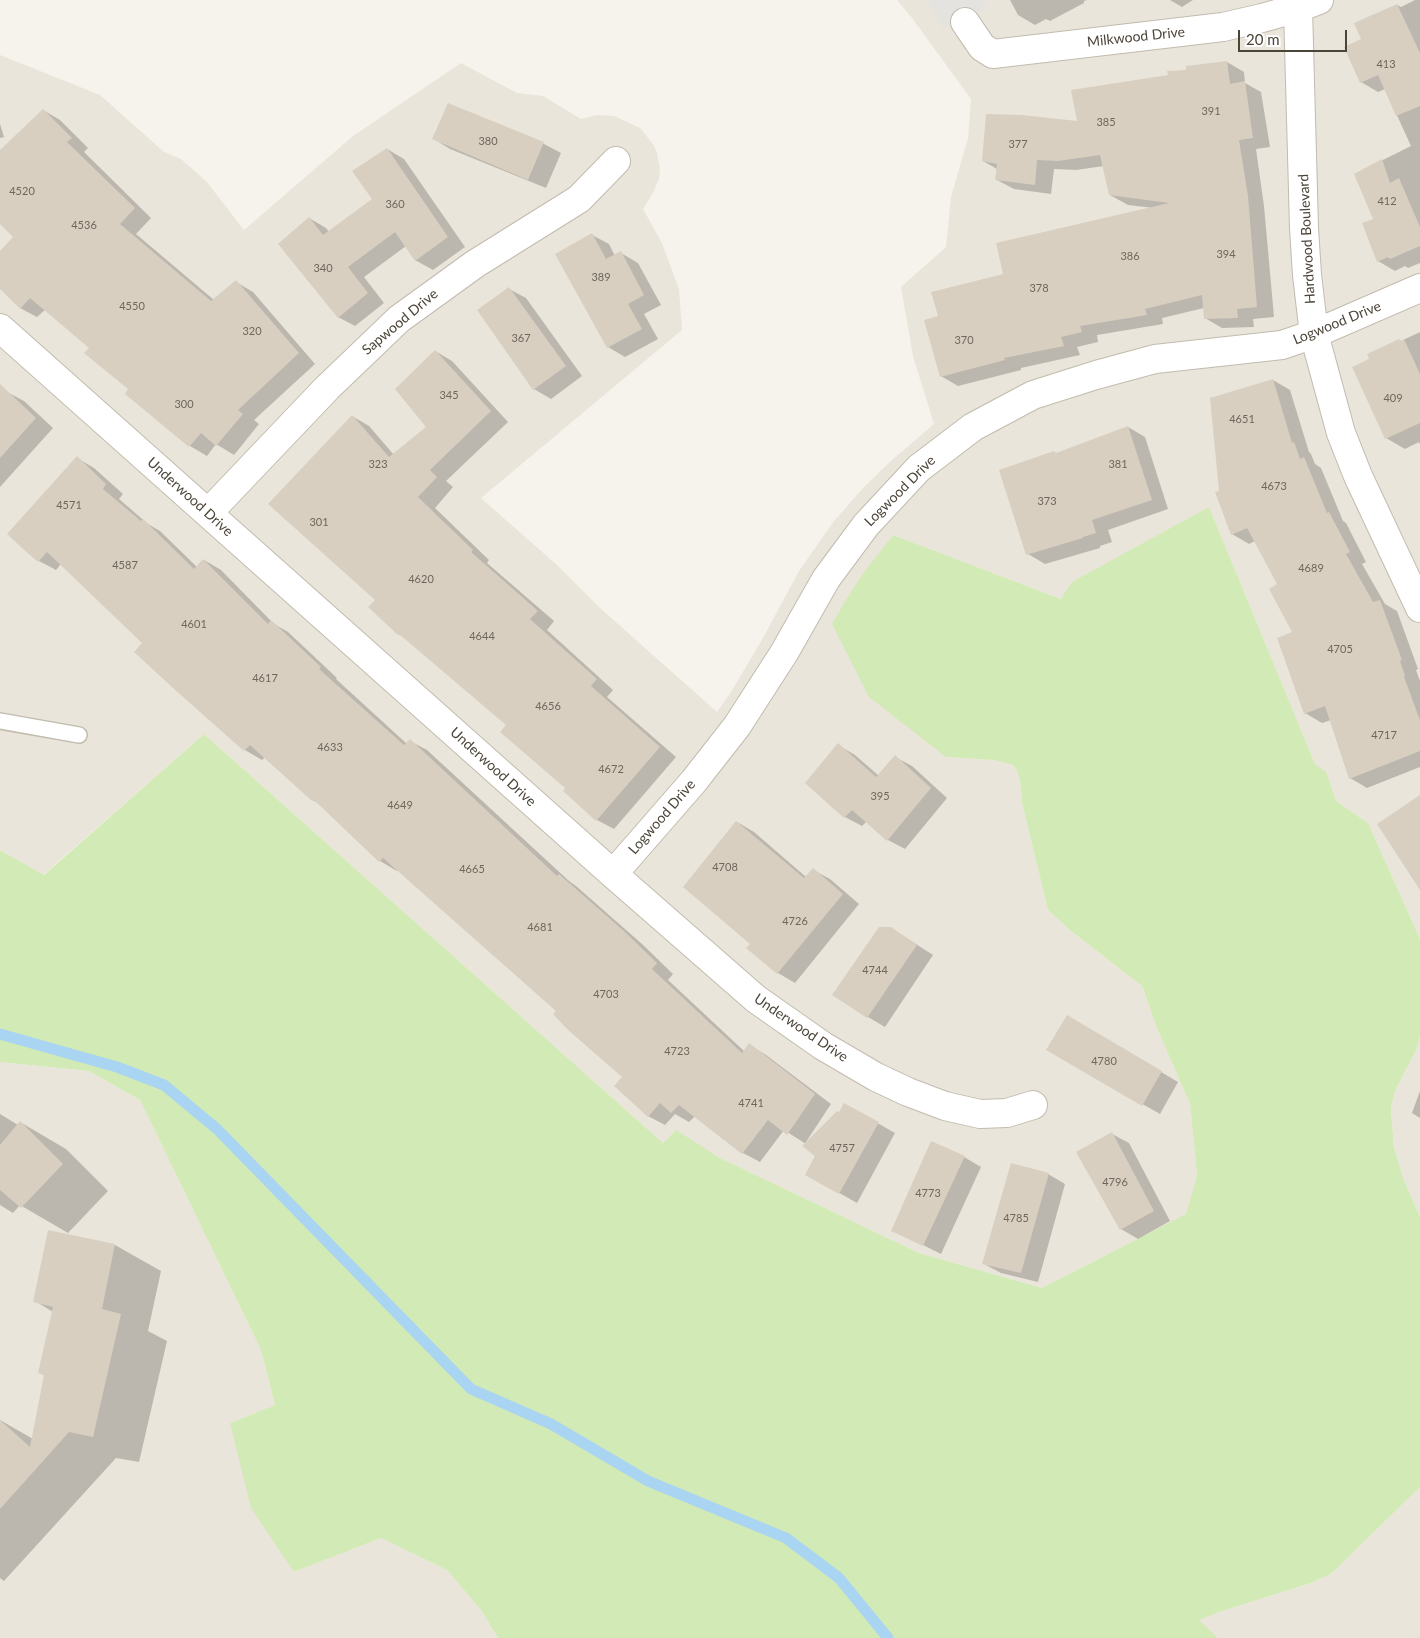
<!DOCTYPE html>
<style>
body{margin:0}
#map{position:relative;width:1420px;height:1638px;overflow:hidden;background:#f6f3ec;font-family:Lato,sans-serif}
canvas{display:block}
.scale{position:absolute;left:1238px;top:30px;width:109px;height:22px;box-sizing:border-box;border:2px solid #4b4439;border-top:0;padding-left:6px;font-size:15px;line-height:18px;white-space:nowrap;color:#4b4439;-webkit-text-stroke:4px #fff;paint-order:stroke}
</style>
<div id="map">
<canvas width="1420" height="1638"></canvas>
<div class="scale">20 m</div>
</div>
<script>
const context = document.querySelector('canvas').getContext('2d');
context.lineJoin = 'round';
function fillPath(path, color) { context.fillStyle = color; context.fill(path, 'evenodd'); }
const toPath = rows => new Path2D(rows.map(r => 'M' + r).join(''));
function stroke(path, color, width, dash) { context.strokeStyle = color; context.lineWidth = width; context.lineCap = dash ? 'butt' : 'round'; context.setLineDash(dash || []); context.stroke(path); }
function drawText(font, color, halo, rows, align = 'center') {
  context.font = font + ' Lato,sans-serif'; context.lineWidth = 4.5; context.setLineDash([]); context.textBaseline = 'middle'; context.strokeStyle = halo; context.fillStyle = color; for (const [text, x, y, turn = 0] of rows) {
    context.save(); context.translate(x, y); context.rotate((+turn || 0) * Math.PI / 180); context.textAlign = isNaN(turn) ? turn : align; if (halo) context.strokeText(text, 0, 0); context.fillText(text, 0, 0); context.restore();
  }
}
fillPath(toPath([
 [897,0,1420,0,1420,939,1368,823,1336,801,1326,773,1315,764,1209,507,1061,599,893,535,847,598,946,757,993,760,1013,765,1017,771,1020,779,1022,803,1048,910,1071,931,1142,986,1157,1028,1190,1104,1197,1175,1186,1214,1042,1288,919,1253,720,1158,676,1131,663,1143,204,734,43,875,0,850,0,55,100,95,164,152,181,159,207,182,244,230,353,136,461,63,517,93,543,96,581,119,597,115,614,116,640,128,653,144,657,153,660,170,659,179,653,193,643,209,662,243,679,289,682,330,481,498,558,566,600,608,717,712,731,692,763,638,799,571,834,521,865,486,892,460,934,424,913,356,901,287,946,247,951,197,968,138,971,99,912,18],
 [1420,1037,1420,1217,1403,1178,1394,1147,1391,1108,1395,1091,1416,1050],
 [0,1062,89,1071,140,1100,261,1350,275,1405,230,1423,294,1572,381,1538,447,1570,481,1610,498,1638,0,1638],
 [1420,1487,1420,1638,1218,1638,1198,1620,1219,1612,1311,1583,1331,1574]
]), '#eae5da');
fillPath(toPath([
 [1209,507,1315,764,1326,772,1336,801,1368,823,1420,939,1420,1037,1416,1050,1395,1091,1391,1108,1394,1147,1403,1178,1420,1217,1420,1487,1331,1574,1311,1583,1219,1612,1199,1620,1218,1638,498,1638,481,1610,447,1570,381,1538,294,1572,251,1508,230,1423,275,1405,261,1350,140,1100,89,1071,0,1062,0,850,44,875,204,734,663,1143,676,1130,720,1158,919,1253,1042,1288,1186,1214,1197,1175,1190,1104,1157,1028,1142,986,1071,931,1048,910,1022,803,1020,779,1017,771,1013,765,993,760,946,757,869,697,832,624,847,598,864,572,893,535,1061,599,1072,582]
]), '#d2eab5');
fillPath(toPath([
 [927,0,984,0,988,9,943,29]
]), '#e5e3e0');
fillPath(toPath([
 [1010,0,1087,0,1084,1,1084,3,1050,21,1046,19,1035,25,1018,15],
 [1170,0,1193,0,1182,7],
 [1415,0,1420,0,1420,263,1408,268,1405,266,1395,271,1378,261,1375,220,1355,174,1411,146,1385,89,1378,92,1361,82,1363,40,1397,5,1401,7],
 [1227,62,1244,72,1245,83,1261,92,1270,147,1256,149,1264,206,1274,317,1253,319,1254,327,1222,328,1205,318,1204,308,1162,318,1163,324,1097,335,1098,342,1077,347,1080,355,1021,368,1021,370,958,386,941,376,940,317,1004,275,1154,208,1128,205,1110,195,1104,166,1076,170,1054,169,1051,194,1014,189,997,180,997,169,983,161,1078,122,1169,76],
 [448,104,544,144,561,153,546,188,450,149,434,139],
 [43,110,60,120,88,148,84,152,151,218,136,234,214,300,236,282,253,292,315,364,254,420,259,424,234,455,216,444,207,456,190,446,130,389,91,348,46,309,37,317,20,308,0,287,0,253,15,237,0,222,0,152],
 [0,124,4,137,0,138],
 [387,149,404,159,465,247,433,270,415,260,406,246,364,277,384,303,355,326,338,317,309,218,326,228,329,232,374,199],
 [592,235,609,244,615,256,621,253,638,263,661,305,644,314,658,339,625,357,608,347,557,254],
 [509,289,526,298,582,376,551,399,534,389],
 [1420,332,1420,445,1419,442,1405,449,1386,438,1401,341],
 [435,351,452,361,508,422,446,481,453,487,435,508,489,560,487,563,554,621,547,630,613,690,607,697,676,757,614,829,597,820,507,725,406,638,398,634,377,600,352,416,369,426,394,455,428,427],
 [1273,380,1290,390,1309,452,1311,454,1315,464,1321,468,1343,521,1346,523,1366,562,1362,564,1385,604,1397,611,1418,669,1416,670,1420,681,1420,767,1367,788,1350,778,1331,720,1322,723,1305,713,1293,633,1279,585,1255,541,1249,544,1232,534,1220,492],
 [0,391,7,392,24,401,53,428,0,487],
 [1128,427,1145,437,1168,509,1108,530,1112,542,1100,546,1100,548,1045,564,1028,554,1057,454],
 [77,458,94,468,123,494,119,499,148,524,160,531,197,567,204,560,221,570,274,624,288,632,337,678,336,679,407,744,410,741,427,750,569,881,576,886,642,944,673,974,668,980,744,1051,749,1045,766,1055,831,1104,806,1142,807,1143,839,1114,844,1104,895,1133,857,1203,806,1174,816,1155,806,1144,784,1130,760,1162,743,1153,695,1116,689,1122,675,1114,665,1125,648,1116,623,1077,558,1010,398,869,397,871,380,861,321,805,313,800,265,757,262,760,245,750,135,652,143,643,61,564,56,570,39,561],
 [838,745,855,755,879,776,895,757,912,766,947,798,905,849,888,840,867,821,862,826,845,817],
 [737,822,754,832,806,877,813,870,830,879,859,904,795,983,778,973,748,948,752,943],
 [891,928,933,955,885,1027,868,1017],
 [1068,1017,1178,1082,1160,1114,1048,1050],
 [1420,1091,1420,1118,1412,1113],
 [0,1114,18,1125,20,1122,66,1149,108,1191,68,1233,20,1205,13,1213,0,1205],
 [1112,1134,1129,1143,1170,1221,1138,1239,1121,1229],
 [964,1157,981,1167,941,1254,893,1230],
 [1048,1174,1065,1184,1038,1282,1001,1273,984,1264],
 [115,1245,161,1271,148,1331,167,1341,139,1462,116,1458,4,1581,0,1578,0,1420,33,1439,45,1376,39,1372,53,1312,35,1301]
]), '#0003');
stroke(toPath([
 [0,1034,117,1067,164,1085,217,1129,471,1389,551,1424,648,1481,786,1538,839,1578,888,1638]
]), '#a9d4f2', 11);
fillPath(toPath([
 [1397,4,1420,53,1420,106,1396,116,1378,75,1360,83,1344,47,1361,39,1354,23],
 [1227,61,1230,84,1245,81,1253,138,1239,140,1248,196,1257,307,1237,309,1238,318,1204,319,1202,295,1145,309,1147,315,1080,326,1082,332,1061,337,1064,346,1004,358,1005,360,940,377,924,320,938,316,931,292,1003,274,996,243,1169,203,1109,195,1100,155,1058,161,1037,160,1035,185,995,180,997,164,982,161,986,114,1022,115,1077,121,1071,90,1168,75,1167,71,1186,70,1186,66],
 [448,103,544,142,528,180,432,139],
 [43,109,72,138,67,142,135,208,120,224,211,301,236,280,299,353,238,410,243,414,216,446,201,433,189,447,125,394,128,389,84,353,89,348,30,298,20,309,0,289,0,251,13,237,0,224,0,150],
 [387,148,448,237,415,261,395,232,348,267,368,293,338,318,278,244,309,217,323,235,372,199,352,171],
 [1382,159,1390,183,1399,178,1420,227,1420,246,1390,259,1388,257,1377,262,1362,223,1373,219,1354,174],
 [592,233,606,259,621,251,644,295,628,304,642,329,607,348,555,254],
 [509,287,566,366,533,390,477,310],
 [1399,339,1401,341,1404,339,1420,374,1420,423,1385,439,1352,367,1369,359,1367,354],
 [435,350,491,411,430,470,437,477,418,497,473,550,471,552,538,611,530,619,597,679,591,686,660,747,596,821,563,791,565,788,500,732,506,725,399,634,398,635,368,607,375,600,268,504,352,415,389,457,426,427,395,389],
 [1273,379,1292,443,1294,442,1300,459,1304,457,1327,513,1329,512,1350,552,1346,554,1373,602,1380,600,1402,660,1400,661,1405,676,1404,677,1420,720,1420,751,1349,779,1325,706,1304,714,1277,638,1292,632,1269,589,1277,584,1247,528,1231,535,1215,492,1219,491,1210,398],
 [0,384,36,418,0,458],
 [1128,426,1152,500,1092,520,1096,533,1083,537,1083,538,1026,555,999,470,1054,451,1056,453],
 [77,456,106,484,103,489,141,521,143,519,194,569,203,559,268,624,271,620,321,667,319,669,404,745,410,739,557,876,559,874,625,932,657,963,652,969,742,1053,749,1043,815,1094,787,1135,768,1120,742,1154,679,1105,671,1113,660,1103,648,1117,614,1086,622,1077,567,1029,553,1014,556,1011,383,858,379,862,314,800,312,801,250,745,244,751,173,688,134,652,142,643,47,552,38,562,22,548,7,534],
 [838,743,876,777,895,755,931,788,887,841,852,810,844,818,805,783],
 [1420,795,1420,890,1377,824],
 [736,821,804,878,813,868,843,894,777,974,746,948,750,944,683,887],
 [879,927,891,927,917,945,867,1018,832,995],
 [1067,1015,1162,1071,1142,1106,1046,1050],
 [844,1103,879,1122,839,1194,805,1175,815,1156,802,1146,837,1111,839,1112],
 [20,1121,63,1164,21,1208,0,1190,0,1145],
 [1112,1132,1154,1211,1120,1230,1076,1152],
 [931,1141,965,1156,923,1246,891,1231],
 [1011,1163,1049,1173,1021,1273,982,1264],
 [48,1230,115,1244,102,1309,121,1314,93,1437,69,1432,0,1509,0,1420,30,1447,44,1375,38,1373,53,1307,33,1302]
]), '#d8cfc1');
const service = toPath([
 [0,721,79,735]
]);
const minor = toPath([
 [1296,0,1298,8,1304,228,1307,275,1314,334,1341,433,1358,476,1420,608],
 [965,22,982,47,993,54,1223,27,1262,18,1298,8,1319,0],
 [0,328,613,874,756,999,823,1046,876,1077,908,1092,945,1106,980,1114,1007,1113,1033,1105],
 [208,513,327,388,399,319,475,264,579,199,616,161],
 [613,874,694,781,737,726,784,653,826,579,866,525,919,468,973,427,1033,395,1096,375,1155,359,1282,345,1314,334,1420,288]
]);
stroke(service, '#c2bbae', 18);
stroke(minor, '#c2bbae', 30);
stroke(service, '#fff', 15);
stroke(minor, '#fff', 28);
drawText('11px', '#6e675b', null, [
 ["413",1386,64],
 ["391",1211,111],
 ["385",1106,122],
 ["380",488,141],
 ["377",1018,144],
 ["4520",22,191],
 ["412",1387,201],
 ["360",395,204],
 ["4536",84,225],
 ["394",1226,254],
 ["386",1130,256],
 ["340",323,268],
 ["389",601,277],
 ["378",1039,288],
 ["4550",132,306],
 ["320",252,331],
 ["367",521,338],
 ["370",964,340],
 ["345",449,395],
 ["409",1393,398],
 ["300",184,404],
 ["4651",1242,419],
 ["323",378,464],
 ["381",1118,464],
 ["4673",1274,486],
 ["373",1047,501],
 ["4571",69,505],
 ["301",319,522],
 ["4587",125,565],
 ["4689",1311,568],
 ["4620",421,579],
 ["4601",194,624],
 ["4644",482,636],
 ["4705",1340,649],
 ["4617",265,678],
 ["4656",548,706],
 ["4717",1384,735],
 ["4633",330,747],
 ["4672",611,769],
 ["395",880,796],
 ["4649",400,805],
 ["4708",725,867],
 ["4665",472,869],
 ["4726",795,921],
 ["4681",540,927],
 ["4744",875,970],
 ["4703",606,994],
 ["4723",677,1051],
 ["4780",1104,1061],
 ["4741",751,1103],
 ["4757",842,1148],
 ["4796",1115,1182],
 ["4773",928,1193],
 ["4785",1016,1218]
]);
drawText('14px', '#4b4439', '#fff', [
 ["Milkwood Drive",1136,37,-6],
 ["Hardwood Boulevard",1307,239,-93],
 ["Sapwood Drive",400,322,-40],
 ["Logwood Drive",1337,323,-22],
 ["Logwood Drive",900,491,-45],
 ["Underwood Drive",190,497,42],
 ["Underwood Drive",493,767,42],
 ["Logwood Drive",662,817,-49],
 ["Underwood Drive",801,1028,34]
]);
</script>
